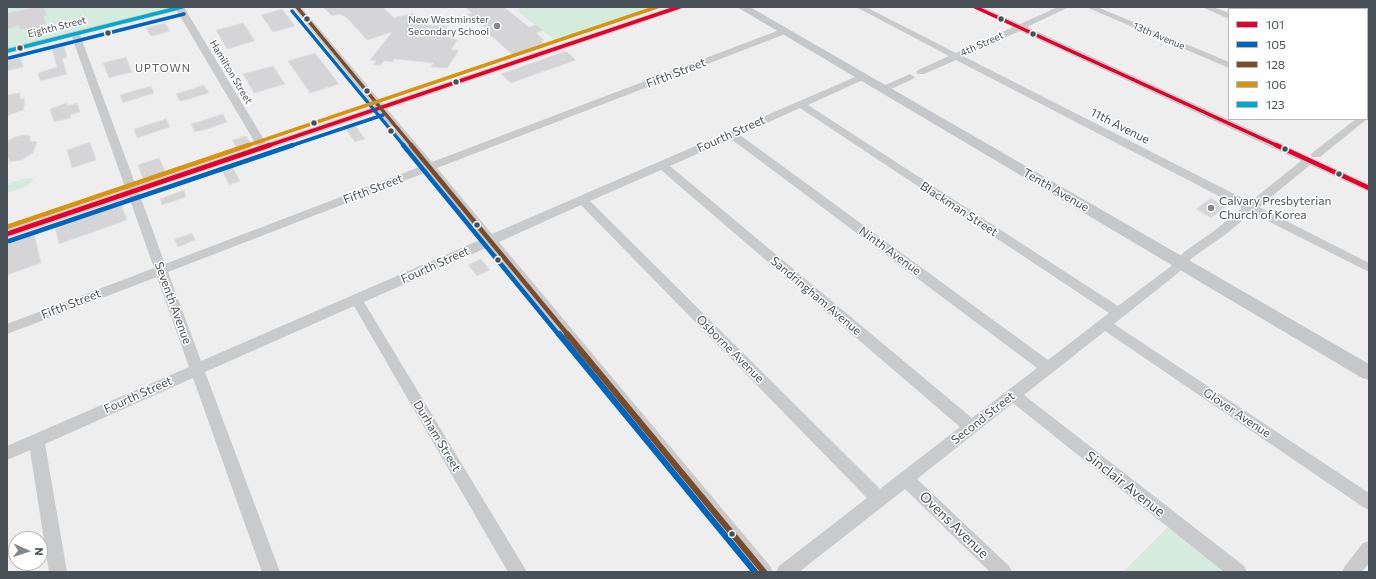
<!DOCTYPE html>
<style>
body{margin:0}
#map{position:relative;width:1376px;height:579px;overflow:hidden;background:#efeeee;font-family:Commissioner,sans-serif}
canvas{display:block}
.frame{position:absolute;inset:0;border:8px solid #485158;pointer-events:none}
.legend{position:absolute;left:1228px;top:8px;width:140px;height:112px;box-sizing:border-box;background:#fff;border:1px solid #b6b9bc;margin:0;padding:5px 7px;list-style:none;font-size:12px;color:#485158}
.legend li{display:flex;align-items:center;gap:8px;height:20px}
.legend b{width:20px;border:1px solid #b6b9bc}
.north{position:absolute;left:8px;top:531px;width:40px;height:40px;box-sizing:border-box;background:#fff;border:1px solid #b6b9bc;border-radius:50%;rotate:93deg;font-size:11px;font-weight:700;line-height:16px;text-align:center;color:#485158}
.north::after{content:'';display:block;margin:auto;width:14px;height:18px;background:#82888c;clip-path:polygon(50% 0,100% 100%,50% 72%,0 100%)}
</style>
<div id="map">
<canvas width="1376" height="579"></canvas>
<div class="frame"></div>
<ul class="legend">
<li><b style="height:5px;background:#e4002b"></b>101</li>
<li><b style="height:5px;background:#0065bd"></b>105</li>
<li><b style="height:5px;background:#7a4b2a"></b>128</li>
<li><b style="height:5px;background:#d49512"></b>106</li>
<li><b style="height:5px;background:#00a9ce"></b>123</li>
</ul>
<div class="north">N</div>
</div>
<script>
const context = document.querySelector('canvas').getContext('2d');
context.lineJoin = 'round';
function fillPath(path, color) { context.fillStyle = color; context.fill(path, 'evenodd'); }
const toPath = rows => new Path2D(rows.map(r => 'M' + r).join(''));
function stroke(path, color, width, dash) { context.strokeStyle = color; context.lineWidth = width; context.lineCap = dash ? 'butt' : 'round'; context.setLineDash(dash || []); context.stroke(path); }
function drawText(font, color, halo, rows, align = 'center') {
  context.font = font + ' Commissioner,sans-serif'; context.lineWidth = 3; context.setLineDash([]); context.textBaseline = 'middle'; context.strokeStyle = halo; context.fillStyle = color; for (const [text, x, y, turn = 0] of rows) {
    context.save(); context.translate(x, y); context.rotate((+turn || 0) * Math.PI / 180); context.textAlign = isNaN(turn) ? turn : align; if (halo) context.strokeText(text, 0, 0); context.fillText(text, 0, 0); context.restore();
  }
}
fillPath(toPath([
 [7,7,173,7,7,50],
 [520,7,660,7,557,42,517,11],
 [26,178,32,178,33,181,25,187,7,193,7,184],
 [1168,527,1222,570,1220,572,1124,571]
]), '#d5ebdd');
const building = toPath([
 [36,7,44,7,47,15,44,16,46,23,36,30,19,29,19,26,7,29,7,13,36,7],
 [323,7,383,7,394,18,413,13,426,25,448,26,442,36,455,37,454,39,457,40,451,50,459,50,447,68,431,67,434,63,394,59,392,62,384,61,381,65,373,65,376,61,370,60,392,32,367,40,349,20,341,14,332,16,323,7],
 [465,7,504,7,529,27,536,25,543,30,536,33,544,40,541,41,544,43,513,55,488,33,491,32,477,20,474,20,467,14,472,13,465,7],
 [282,9,295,26,273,32,261,15,282,9],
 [165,23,170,31,153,36,150,35,146,28,165,23],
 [243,23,255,41,227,49,216,30,243,23],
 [64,46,67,57,62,59,67,74,40,81,38,73,57,67,52,49,64,46],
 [566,51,576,60,511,83,501,74,566,51],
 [315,53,339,84,310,93,288,61,315,53],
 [126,57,132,72,109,78,103,63,126,57],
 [21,58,23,67,7,71,7,61,21,58],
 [273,66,285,84,254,93,243,74,273,66],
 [204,85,209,93,189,99,180,101,176,94,204,85],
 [151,86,154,93,123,103,120,95,151,86],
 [20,93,20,99,24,98,25,104,23,110,7,116,7,95,20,93],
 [67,103,67,106,77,103,80,112,70,115,71,118,54,122,50,109,67,103],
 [223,114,227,122,208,129,195,132,191,124,223,114],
 [166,119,170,127,137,138,134,129,166,119],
 [354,124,365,139,355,142,344,127,354,124],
 [26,135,30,136,30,141,37,142,33,153,22,160,9,162,9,158,7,158,7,141,15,137,26,135],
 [246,136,251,144,237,149,232,140,246,136],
 [90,142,96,160,72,168,67,150,90,142],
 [159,158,166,173,144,181,138,165,159,158],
 [232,166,240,181,229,185,222,170,232,166],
 [184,190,186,197,162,205,160,199,184,190],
 [1211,198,1226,207,1211,218,1196,209,1211,198],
 [121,204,127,220,59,244,55,227,121,204],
 [192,233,195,240,178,247,175,239,192,233],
 [34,234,41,263,7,275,7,243,34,234],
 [481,259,490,270,477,276,468,265,481,259]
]);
fillPath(building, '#d5d5d7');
stroke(building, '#e0e0e1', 1);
fillPath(toPath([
 [172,7,186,7,185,9,266,143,374,107,293,7,301,7,383,104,671,7,683,7,682,9,387,109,432,162,782,29,788,29,789,31,788,33,437,168,492,234,862,74,867,77,865,79,808,105,1118,306,1170,267,1184,252,1214,231,1242,208,956,60,924,74,918,74,916,72,918,70,949,56,856,7,866,7,956,53,1013,27,971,7,982,7,1020,24,1058,7,1069,7,1027,27,1369,184,1369,192,1310,165,1259,207,1369,263,1369,272,1252,213,1222,237,1192,258,1178,273,1114,324,1369,493,1369,510,1363,507,1105,331,1024,395,1244,566,1247,572,1224,572,1013,403,917,479,1009,566,1012,572,990,572,905,489,799,572,776,572,779,566,867,498,581,205,499,242,770,566,773,572,753,572,488,247,364,302,527,572,508,572,354,306,205,372,280,572,262,572,193,378,45,444,67,572,49,572,30,450,7,460,7,446,189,367,157,277,7,334,7,324,154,268,129,197,7,238,7,230,126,190,72,37,7,54,7,48,172,7],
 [177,11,257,146,136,186,80,35,177,11],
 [1020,31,1301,161,1250,202,963,56,1020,31],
 [800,108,1109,313,1048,360,740,135,800,108],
 [378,112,422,166,165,264,139,193,378,112],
 [731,139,1037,368,972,418,670,166,731,139],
 [661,170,960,427,880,489,590,201,661,170],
 [427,172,482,239,201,361,168,272,427,172],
 [1086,7,1097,7,1229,62,1229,68,1086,7],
 [1202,7,1213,7,1229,13,1229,19,1202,7],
 [1318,7,1330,7,1332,9,1320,9,1318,7],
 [1367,20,1369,20,1369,26,1367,26,1367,20],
 [1367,65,1369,65,1369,71,1367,71,1367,65],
 [910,74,915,77,913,79,887,91,884,92,879,89,881,87,910,74],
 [1356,119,1367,119,1320,157,1312,157,1311,155,1312,153,1356,119],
 [1369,541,1369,563,1362,572,1342,572,1345,566,1363,543,1369,541]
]), '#c9cacc');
fillPath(toPath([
 [737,7,750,7,1369,364,1369,380,1362,378,737,7]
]), '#c5c8ca');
stroke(toPath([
 [975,7,1278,146],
 [267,146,679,7]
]), '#e4002b', 3.5);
stroke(toPath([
 [1276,145,1369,188],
 [7,234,270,145]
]), '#e4002b', 4.5);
stroke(toPath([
 [292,11,404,146],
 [9,58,184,14],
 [290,146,383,115]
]), '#0065bd', 3.5);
stroke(toPath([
 [403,145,559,335],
 [9,241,293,145]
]), '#0065bd', 4.5);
stroke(toPath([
 [559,334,755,572]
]), '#0065bd', 6);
stroke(toPath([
 [297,7,412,146]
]), '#7a4b2a', 3.5);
stroke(toPath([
 [411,145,568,335]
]), '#7a4b2a', 4.5);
stroke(toPath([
 [567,334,764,572]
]), '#7a4b2a', 6);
stroke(toPath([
 [246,146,657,7]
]), '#d49512', 3.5);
stroke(toPath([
 [7,227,249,145]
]), '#d49512', 4.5);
stroke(toPath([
 [7,51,182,7]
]), '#00a9ce', 3.5);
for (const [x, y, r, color] of [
 [307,19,3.5,"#485158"],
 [1001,19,3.5,"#485158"],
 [497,26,4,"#82888c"],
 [108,33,3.5,"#485158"],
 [1033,34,3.5,"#485158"],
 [20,48,3.5,"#485158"],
 [456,82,3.5,"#485158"],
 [367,91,3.5,"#485158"],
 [314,123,3.5,"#485158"],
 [391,131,3.5,"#485158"],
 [1285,149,3.5,"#485158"],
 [1339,174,3.5,"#485158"],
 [1211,208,4,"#82888c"],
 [477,225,3.5,"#485158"],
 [498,260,3.5,"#485158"],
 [732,534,3.5,"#485158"]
]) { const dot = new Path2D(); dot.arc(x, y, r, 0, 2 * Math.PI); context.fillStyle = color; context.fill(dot); stroke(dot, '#fff', 1.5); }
drawText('10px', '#485158', '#fff', [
 ["New Westminster",489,20],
 ["Secondary School",489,32]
], 'right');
drawText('10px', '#485158', '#fff', [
 ["Eighth Street",57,27,-14],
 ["13th Avenue",1159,36,23],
 ["4th Street",982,44,-24],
 ["Hamilton Street",231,72,59]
]);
context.letterSpacing = '1px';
drawText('11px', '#5b5e61', '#fff', [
 ["UPTOWN",163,68]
]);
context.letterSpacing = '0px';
drawText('12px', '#485158', '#fff', [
 ["Fifth Street",676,73,-21],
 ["11th Avenue",1120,126,27],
 ["Fourth Street",731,134,-24],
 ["Fifth Street",373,189,-21],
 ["Tenth Avenue",1056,190,30],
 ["Blackman Street",959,209,33],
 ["Ninth Avenue",890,251,36],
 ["Fourth Street",435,265,-24],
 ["Sandringham Avenue",816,296,40],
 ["Seventh Avenue",173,303,70],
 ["Fifth Street",71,304,-21],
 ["Osborne Avenue",730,349,45],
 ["Fourth Street",138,395,-24],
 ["Glover Avenue",1237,413,34],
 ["Second Street",983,418,-38],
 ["Durham Street",437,436,59]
]);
drawText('12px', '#485158', '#fff', [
 ["Calvary Presbyterian",1219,201],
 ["Church of Korea",1219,215]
], 'left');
drawText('14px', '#485158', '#fff', [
 ["Sinclair Avenue",1125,484,38],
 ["Ovens Avenue",954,525,44]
]);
</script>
